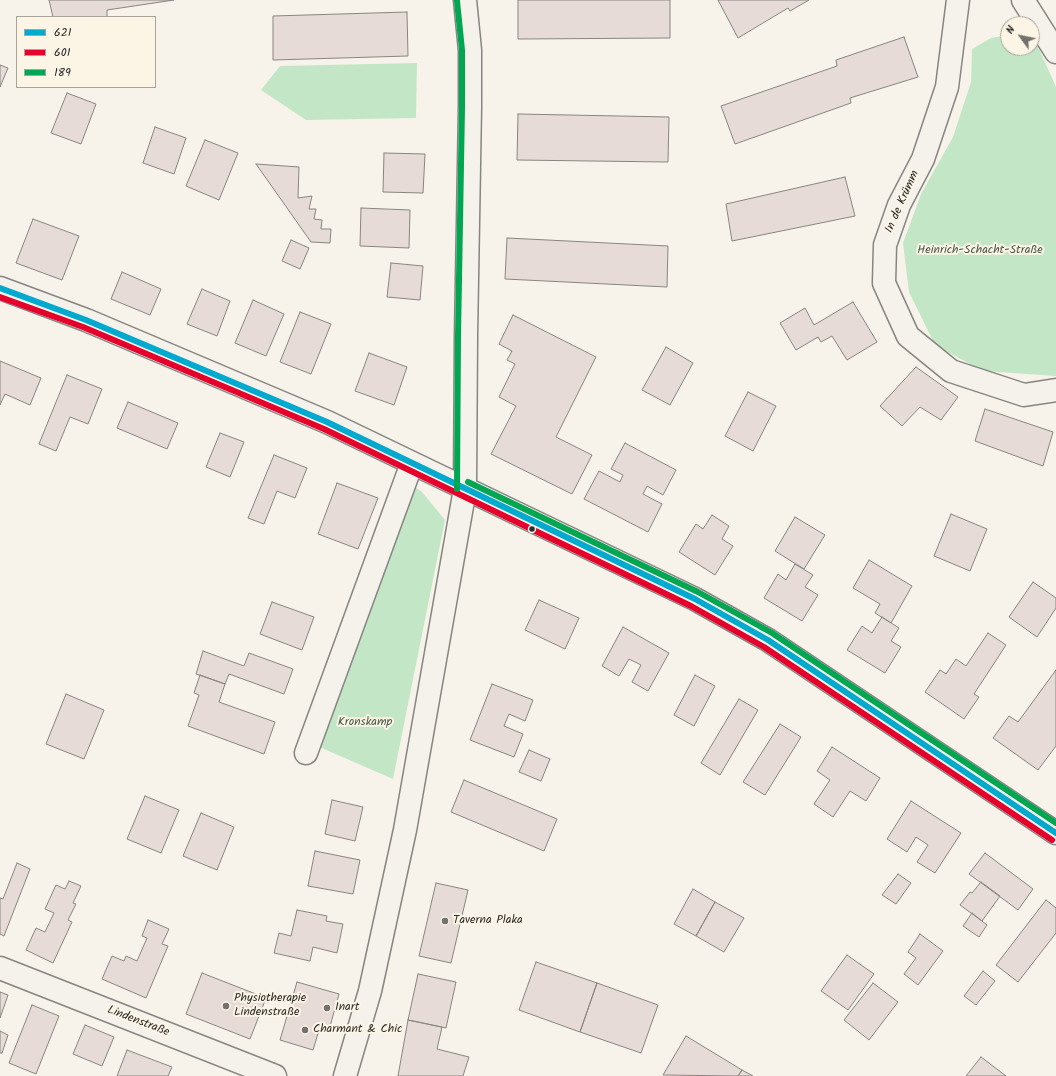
<!DOCTYPE html>
<meta charset="utf-8">
<style>
body{margin:0}
#map{position:relative;width:1056px;height:1076px;overflow:hidden;background:#f7f3ea;font-family:Kalam,sans-serif}
canvas{display:block}
.legend{position:absolute;left:16px;top:16px;width:140px;height:72px;box-sizing:border-box;background:#fcf5e5;border:1px solid #a8a49b;margin:0;padding:5px 7px;list-style:none;font-size:12px;color:#2b2b2b}
.legend li{display:flex;align-items:center;gap:8px;height:20px}
.legend b{width:20px;border:1px solid #a8a49b}
.north{position:absolute;left:1000px;top:16px;width:40px;height:40px;box-sizing:border-box;background:#fcf5e5;border:1px solid #a8a49b;border-radius:50%;rotate:303deg;font-size:11px;font-weight:700;line-height:16px;text-align:center;color:#2b2b2b}
.north::after{content:'';display:block;margin:auto;width:14px;height:18px;background:#72716e;clip-path:polygon(50% 0,100% 100%,50% 72%,0 100%)}
</style>
<div id="map">
<canvas width="1056" height="1076"></canvas>
<ul class="legend">
<li><b style="height:5px;background:#00a9ce"></b>621</li>
<li><b style="height:5px;background:#e4002b"></b>601</li>
<li><b style="height:5px;background:#00a651"></b>189</li>
</ul>
<div class="north">N</div>
</div>
<script>
const context = document.querySelector('canvas').getContext('2d');
context.lineJoin = 'round';
function fillPath(path, color) { context.fillStyle = color; context.fill(path, 'evenodd'); }
const toPath = rows => new Path2D(rows.map(r => 'M' + r).join(''));
function stroke(path, color, width, dash) { context.strokeStyle = color; context.lineWidth = width; context.lineCap = dash ? 'butt' : 'round'; context.setLineDash(dash || []); context.stroke(path); }
function drawText(font, color, halo, rows, align = 'center') {
  context.font = font + ' Kalam,sans-serif'; context.lineWidth = 4; context.setLineDash([]); context.textBaseline = 'middle'; context.strokeStyle = halo; context.fillStyle = color; for (const [text, x, y, turn = 0] of rows) {
    context.save(); context.translate(x, y); context.rotate((+turn || 0) * Math.PI / 180); context.textAlign = isNaN(turn) ? turn : align; if (halo) context.strokeText(text, 0, 0); context.fillText(text, 0, 0); context.restore();
  }
}
fillPath(toPath([
 [1008,35,1008,48,1032,48,1032,40,1037,44,1056,87,1056,376,983,371,935,345,909,292,903,243,921,194,953,137,971,82,972,49,991,38],
 [417,63,416,118,306,120,261,90,280,66],
 [409,483,422,492,445,520,393,779,317,746]
]), '#c3e7c6');
const building = toPath([
 [49,0,174,0,107,10,107,17,53,17,49,0],
 [518,0,670,0,670,38,518,39,518,0],
 [718,0,809,0,790,11,788,8,738,38,718,0],
 [407,12,408,56,273,60,273,16,407,12],
 [904,37,918,77,850,98,851,103,735,144,721,106,837,66,836,60,904,37],
 [0,65,8,68,0,87,0,65],
 [67,93,96,104,81,144,51,133,67,93],
 [518,114,669,117,668,162,517,160,518,114],
 [155,127,186,138,174,174,143,163,155,127],
 [205,140,238,153,219,200,186,186,205,140],
 [384,153,425,154,423,193,383,192,384,153],
 [256,164,299,167,298,198,312,196,309,209,316,209,314,219,322,220,321,229,331,229,330,243,311,242,256,164],
 [845,177,855,216,732,241,726,204,845,177],
 [361,208,410,210,409,248,360,246,361,208],
 [33,219,79,236,62,280,16,263,33,219],
 [507,238,668,246,667,287,505,279,507,238],
 [291,240,309,248,300,269,282,261,291,240],
 [391,263,423,266,420,300,387,297,391,263],
 [122,272,161,289,150,315,111,299,122,272],
 [202,289,230,301,217,336,187,324,202,289],
 [253,300,284,314,266,356,235,343,253,300],
 [853,302,877,342,847,360,832,336,821,342,818,337,796,350,780,323,805,308,814,325,853,302],
 [300,312,331,324,311,374,280,362,300,312],
 [513,315,596,357,556,437,592,455,572,494,491,454,516,406,499,397,515,364,507,360,512,351,499,344,513,315],
 [666,347,693,363,670,405,642,390,666,347],
 [369,353,407,367,394,405,355,391,369,353],
 [0,361,41,378,30,405,5,394,0,405,0,361],
 [916,367,958,397,941,420,920,407,902,426,880,406,916,367],
 [67,375,102,389,88,424,70,417,56,451,39,444,67,375],
 [748,392,776,406,753,451,725,436,748,392],
 [128,402,178,423,167,449,117,428,128,402],
 [985,409,1053,432,1043,466,975,441,985,409],
 [220,433,244,442,230,477,206,467,220,433],
 [625,443,676,470,663,495,647,486,643,494,662,504,648,532,584,499,599,471,620,482,623,475,611,469,625,443],
 [274,455,307,468,295,498,277,491,264,524,248,518,274,455],
 [337,483,378,498,358,549,318,534,337,483],
 [951,514,987,529,970,571,934,556,951,514],
 [712,515,729,526,722,539,733,546,715,575,679,552,696,524,703,529,712,515],
 [795,517,825,535,804,569,775,551,795,517],
 [869,560,912,586,891,623,875,613,880,604,853,588,869,560],
 [795,564,813,575,805,587,818,595,802,621,764,598,778,574,786,580,795,564],
 [1033,582,1056,598,1056,608,1037,637,1009,617,1033,582],
 [539,600,579,618,565,649,525,630,539,600],
 [272,602,314,617,302,650,260,634,272,602],
 [882,617,899,628,891,641,901,647,885,673,847,650,862,626,872,633,882,617],
 [623,627,669,653,648,691,632,682,641,665,629,659,619,676,602,666,623,627],
 [988,633,1006,645,974,694,979,697,964,719,925,692,940,670,946,674,956,659,966,666,988,633],
 [203,651,244,666,249,653,293,669,284,694,229,674,225,684,196,674,203,651],
 [1056,670,1056,746,1038,770,993,738,1009,716,1018,722,1056,670],
 [200,675,225,684,219,702,275,722,264,754,188,726,199,695,194,693,200,675],
 [695,675,715,686,694,726,674,715,695,675],
 [492,684,533,700,525,721,509,714,504,726,523,734,514,757,470,740,492,684],
 [66,694,104,710,84,759,46,744,66,694],
 [739,699,758,710,720,775,701,763,739,699],
 [780,724,801,737,765,795,743,782,780,724],
 [832,747,880,778,866,801,850,791,833,817,814,804,830,780,817,771,832,747],
 [529,750,550,759,541,781,519,772,529,750],
 [464,780,557,819,544,851,451,812,464,780],
 [145,796,179,810,161,853,127,839,145,796],
 [332,800,363,807,355,841,325,834,332,800],
 [911,801,961,833,935,873,917,862,928,845,916,837,907,852,887,839,911,801],
 [201,813,234,827,217,870,183,856,201,813],
 [315,851,360,860,353,894,308,886,315,851],
 [985,853,1033,889,1018,910,969,874,985,853],
 [17,863,30,869,4,936,0,934,0,898,3,899,17,863],
 [898,874,911,883,896,904,882,895,898,874],
 [69,881,81,886,73,903,76,904,68,920,72,922,53,963,26,950,36,928,45,932,54,913,45,909,56,885,65,889,69,881],
 [981,882,1000,896,982,921,960,905,970,892,972,893,981,882],
 [436,883,468,890,451,963,419,956,436,883],
 [693,889,715,902,696,936,674,924,693,889],
 [1046,900,1056,908,1056,933,1018,982,996,965,1046,900],
 [715,902,744,918,724,952,696,936,715,902],
 [297,910,327,916,326,921,343,924,337,953,313,947,310,961,274,953,279,933,291,936,297,910],
 [972,913,987,925,979,937,963,926,972,913],
 [148,920,169,929,162,944,168,946,146,998,102,979,112,956,124,961,126,956,137,961,147,938,142,936,148,920],
 [920,934,943,951,918,985,904,974,916,958,908,952,920,934],
 [847,955,874,974,848,1010,821,991,847,955],
 [536,962,597,983,580,1032,519,1010,536,962],
 [983,971,995,981,976,1005,964,996,983,971],
 [202,973,266,998,250,1039,186,1014,202,973],
 [418,974,456,982,446,1028,408,1020,418,974],
 [297,982,339,994,329,1030,320,1027,313,1050,280,1040,297,982],
 [597,983,658,1005,641,1053,580,1032,597,983],
 [873,983,898,1002,869,1040,844,1020,873,983],
 [0,992,8,995,0,1018,0,992],
 [32,1005,59,1016,36,1074,9,1063,32,1005],
 [408,1020,442,1027,437,1049,469,1057,463,1076,398,1076,408,1020],
 [85,1025,114,1037,102,1066,73,1054,85,1025],
 [0,1031,8,1035,2,1053,0,1053,0,1031],
 [686,1036,742,1070,738,1076,663,1075,686,1036],
 [127,1050,172,1067,168,1076,117,1076,127,1050],
 [981,1057,1006,1076,966,1076,981,1057],
 [742,1070,753,1076,738,1076,742,1070]
]);
fillPath(building, '#e6dbd6');
stroke(building, '#878581', 1);
const minor = toPath([
 [958,0,947,87,923,159,899,205,885,245,884,283,908,336,951,371,1024,395,1056,390],
 [1023,0,1056,52],
 [0,288,86,320,327,422,695,599,768,640,1056,833],
 [306,753,412,463],
 [0,968,275,1076],
 [345,1076,370,991,405,830,465,489,466,336,470,107,470,50,465,0]
]);
stroke(minor, '#878581', 25);
stroke(minor, '#f5f2ec', 22);
stroke(toPath([
 [0,288,86,320,327,422,695,599,768,640,1056,833]
]), '#00a9ce', 6);
stroke(toPath([
 [0,297,83,327,324,429,691,606,764,647,1052,840]
]), '#e4002b', 6);
stroke(toPath([
 [468,482,698,592,772,633,1056,823],
 [457,489,458,336,462,107,462,50,457,1]
]), '#00a651', 6);
for (const [x, y, r, color] of [
 [532,529,3.5,"#2b2b2b"],
 [445,921,4,"#72716e"],
 [226,1006,4,"#72716e"],
 [327,1008,4,"#72716e"],
 [305,1030,4,"#72716e"]
]) { const dot = new Path2D(); dot.arc(x, y, r, 0, 2 * Math.PI); context.fillStyle = color; context.fill(dot); stroke(dot, '#fcf5e5', 1.5); }
drawText('12px', '#2b2b2b', '#fcf5e5', [
 ["In de Krümm",903,202,-66],
 ["Lindenstraße",138,1022,21]
]);
drawText('12px', '#46584a', '#fcf5e5', [
 ["Heinrich-Schacht-Straße",980,251],
 ["Kronskamp",365,723]
]);
drawText('12px', '#2b2b2b', '#fcf5e5', [
 ["Taverna Plaka",453,921],
 ["Physiotherapie",234,999],
 ["Lindenstraße",234,1013],
 ["Inart",335,1008],
 ["Charmant & Chic",313,1030]
], 'left');
</script>
